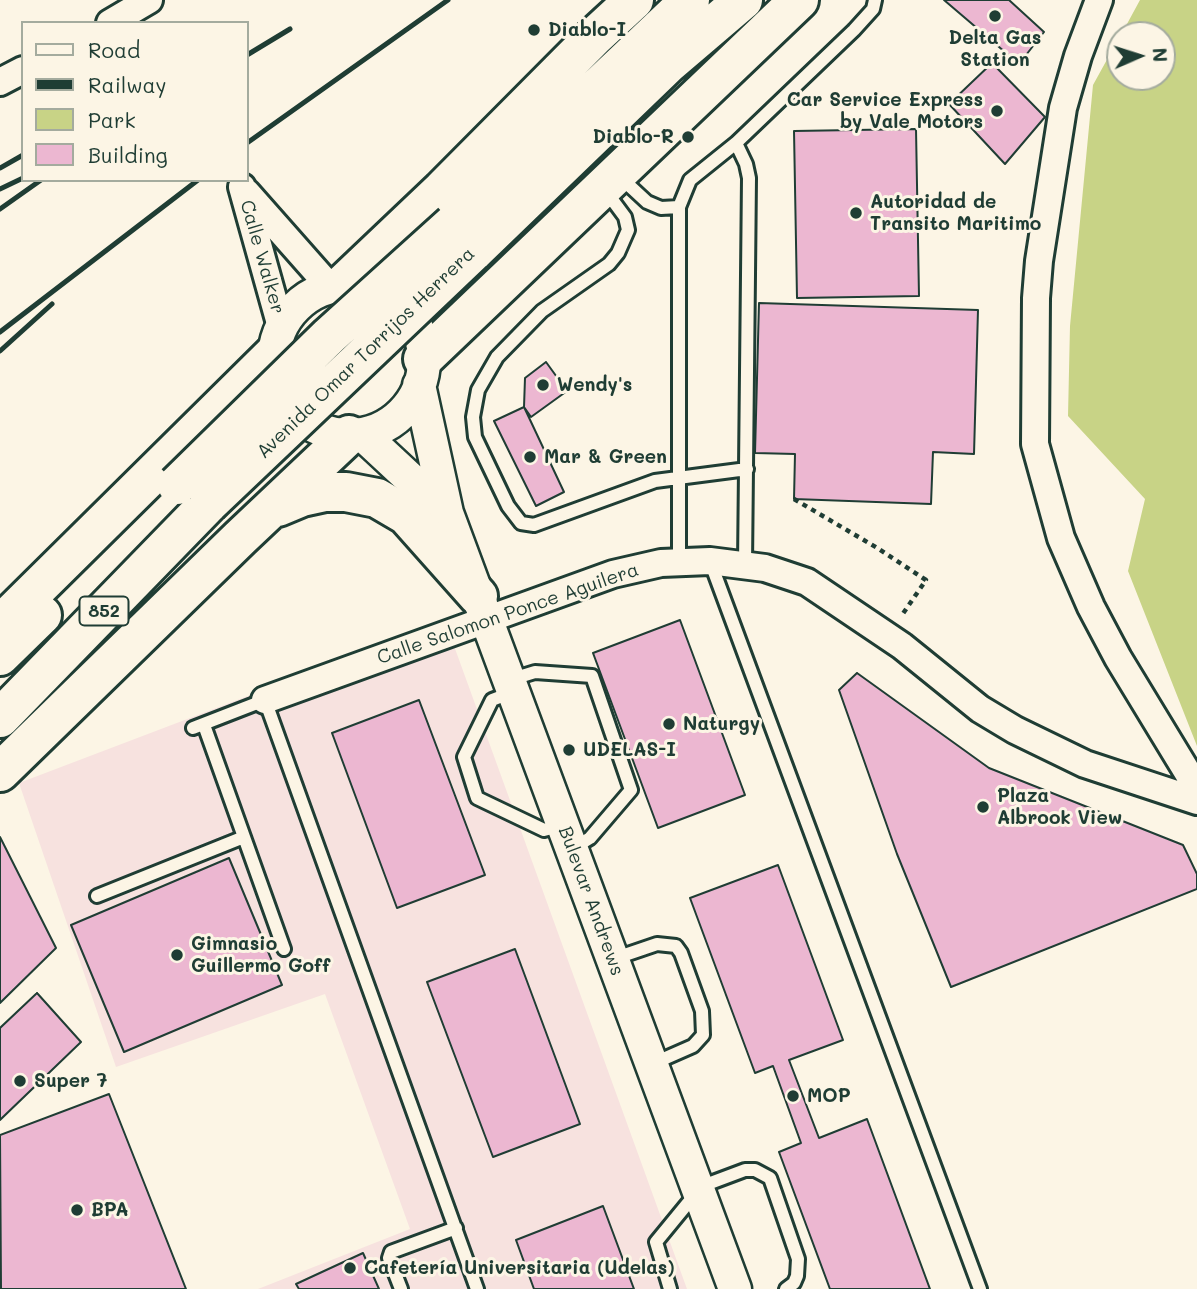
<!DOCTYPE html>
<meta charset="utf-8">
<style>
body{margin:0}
#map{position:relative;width:1197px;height:1289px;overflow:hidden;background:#fcf5e5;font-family:Mali,sans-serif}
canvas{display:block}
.legend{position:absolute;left:21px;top:21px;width:228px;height:161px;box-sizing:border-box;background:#fcf5e5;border:2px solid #a4ab9e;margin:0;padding:9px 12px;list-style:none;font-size:21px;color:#1f3d34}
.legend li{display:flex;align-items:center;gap:14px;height:35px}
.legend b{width:35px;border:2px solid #a4ab9e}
.north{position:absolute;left:1106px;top:21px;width:70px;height:70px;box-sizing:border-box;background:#fcf5e5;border:2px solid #a4ab9e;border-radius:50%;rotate:87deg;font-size:19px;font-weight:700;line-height:28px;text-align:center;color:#1f3d34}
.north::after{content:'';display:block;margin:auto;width:24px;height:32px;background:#1f3d34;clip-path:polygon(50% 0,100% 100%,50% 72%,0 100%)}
</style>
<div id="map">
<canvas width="1197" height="1289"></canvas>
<ul class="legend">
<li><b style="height:9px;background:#fcf5e5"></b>Road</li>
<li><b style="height:9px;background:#1f3d34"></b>Railway</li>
<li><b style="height:19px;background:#c8d386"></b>Park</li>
<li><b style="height:19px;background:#ecb7d1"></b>Building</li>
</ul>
<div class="north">N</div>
</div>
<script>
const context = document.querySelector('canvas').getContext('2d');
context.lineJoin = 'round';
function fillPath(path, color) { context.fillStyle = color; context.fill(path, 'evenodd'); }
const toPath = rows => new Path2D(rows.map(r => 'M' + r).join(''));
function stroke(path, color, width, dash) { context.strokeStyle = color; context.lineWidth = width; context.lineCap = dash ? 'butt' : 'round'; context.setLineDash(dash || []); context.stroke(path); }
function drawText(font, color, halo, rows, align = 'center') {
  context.font = font + ' Mali,sans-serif'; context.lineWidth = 6; context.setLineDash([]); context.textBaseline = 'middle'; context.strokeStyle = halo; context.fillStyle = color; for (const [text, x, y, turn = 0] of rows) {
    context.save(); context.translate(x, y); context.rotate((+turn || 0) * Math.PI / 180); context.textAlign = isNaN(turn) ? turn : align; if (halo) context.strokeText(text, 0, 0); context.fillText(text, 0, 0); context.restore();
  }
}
fillPath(toPath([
 [445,621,687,1289,258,1289,410,1229,325,994,116,1067,19,783]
]), '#f7e2df');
fillPath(toPath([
 [1140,0,1197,0,1197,746,1128,571,1145,499,1068,416,1070,326,1093,85,1120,36,1120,77,1162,77,1162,35,1121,35]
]), '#c8d386');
const building = toPath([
 [944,0,1009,0,1044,32,1019,64,944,0],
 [992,63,1045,117,1005,164,949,104,992,63],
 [916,129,919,296,797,298,794,131,916,129],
 [759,303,978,310,974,454,933,452,931,504,794,499,795,454,755,453,759,303],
 [546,362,567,391,531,417,524,407,525,378,546,362],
 [524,407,564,492,536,506,494,421,524,407],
 [680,620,745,795,658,828,593,653,680,620],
 [857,673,989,768,1183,845,1197,874,1197,889,951,987,897,854,839,690,857,673],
 [419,700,485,875,397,908,332,733,419,700],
 [0,837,56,948,0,1003,0,837],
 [229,858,282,985,124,1052,71,925,229,858],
 [778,865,843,1040,789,1060,819,1138,867,1119,930,1289,830,1289,779,1152,801,1143,773,1066,755,1073,690,898,778,865],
 [515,949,580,1124,493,1157,427,982,515,949],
 [37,993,81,1042,0,1120,0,1028,37,993],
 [109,1094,186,1289,1,1289,0,1135,109,1094],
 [603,1206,634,1289,534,1289,516,1240,603,1206],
 [363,1253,379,1289,299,1289,296,1284,363,1253]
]);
fillPath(building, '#ecb7d1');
stroke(building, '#1f3d34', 2);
const service = toPath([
 [736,143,746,164,749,178,745,565],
 [620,177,647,202,661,208,679,207],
 [605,190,625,217,628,230,618,253,609,264,542,311,497,357,478,390,473,417,475,437,508,506,521,523,534,525,655,481,747,469],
 [710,561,980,1289],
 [679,562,679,207,690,180,736,143,854,30,873,9,875,0],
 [509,680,535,672,592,676,631,790,590,838,572,849],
 [513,692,492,700,464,757,477,798,544,830,563,825],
 [204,725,284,949],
 [193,728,265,700,477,1289],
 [97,896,244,837],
 [613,959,657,944,676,946,681,953,702,1011,703,1035,693,1046,652,1064],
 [697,1188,745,1170,755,1170,770,1178,798,1259,797,1276,794,1283,786,1289],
 [401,1289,389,1258,391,1252,456,1228],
 [670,1289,656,1242,688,1203,701,1197]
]);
const minor = toPath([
 [1099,0,1078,56,1063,108,1039,261,1036,298,1035,444,1061,538,1091,607,1118,658,1197,788],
 [110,23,149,0],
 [0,82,23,70],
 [242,187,281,327],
 [247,193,330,287],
 [265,700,613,574,661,563,710,561,765,568,807,582,902,646,980,709,1015,730,1085,764,1197,801]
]);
const tertiary = toPath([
 '274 360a75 75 0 1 1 150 0a75 75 0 1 1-150 0Z',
 [419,385,447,513,735,1289],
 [362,434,447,513]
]);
const primary = toPath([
 [453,224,690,0],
 [473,252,668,64,743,0],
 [342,285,442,190,594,37,634,0],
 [423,359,799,0],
 [278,507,302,497,325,492,346,492,377,498,406,515,478,596],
 [0,625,274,354],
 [0,656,42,615],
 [0,718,209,503],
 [0,772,240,538,349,435]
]);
stroke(service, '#1f3d34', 18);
stroke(minor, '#1f3d34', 32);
stroke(tertiary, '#1f3d34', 37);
stroke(primary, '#1f3d34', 44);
stroke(toPath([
 [794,499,879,549,926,580,902,615]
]), '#1f3d34', 4.5, [5, 5]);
stroke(service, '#fcf5e5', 12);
stroke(minor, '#fcf5e5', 26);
stroke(tertiary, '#fcf5e5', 32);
stroke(primary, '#fcf5e5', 38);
stroke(toPath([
 [247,55,290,29],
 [247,143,448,0],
 [0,168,23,155],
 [0,189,23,178],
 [0,209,41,180],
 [0,332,198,180],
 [0,351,52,304]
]), '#1f3d34', 5);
const primaryBridge = toPath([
 [177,485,329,336,453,224],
 [209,503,473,252]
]);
stroke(primaryBridge, '#1f3d34', 44, []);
stroke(primaryBridge, '#fcf5e5', 38);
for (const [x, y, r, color] of [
 [995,16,7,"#1f3d34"],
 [534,30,7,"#1f3d34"],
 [997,111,7,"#1f3d34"],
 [688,137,7,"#1f3d34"],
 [856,213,7,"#1f3d34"],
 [543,385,7,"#1f3d34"],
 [530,457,7,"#1f3d34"],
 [669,724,7,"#1f3d34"],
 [569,750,7,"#1f3d34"],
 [983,807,7,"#1f3d34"],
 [177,955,7,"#1f3d34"],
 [20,1081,7,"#1f3d34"],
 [793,1096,7,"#1f3d34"],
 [77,1210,7,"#1f3d34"],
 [350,1268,7,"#1f3d34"]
]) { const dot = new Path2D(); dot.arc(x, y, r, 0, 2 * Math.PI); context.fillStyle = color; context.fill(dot); stroke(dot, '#fcf5e5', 2.5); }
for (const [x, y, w] of [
 [104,611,49]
]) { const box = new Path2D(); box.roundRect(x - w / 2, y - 14.5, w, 29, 5); context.fillStyle = '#fcf5e5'; context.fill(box); stroke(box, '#1f3d34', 2); }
drawText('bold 18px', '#1f3d34', null, [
 ["852",104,611]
]);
drawText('bold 19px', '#1f3d34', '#fcf5e5', [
 ["Diablo-I",548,30],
 ["Delta Gas",995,38,"center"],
 ["Station",995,60,"center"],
 ["Car Service Express",983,100,"right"],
 ["by Vale Motors",983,122,"right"],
 ["Diablo-R",674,137,"right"],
 ["Autoridad de",870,202],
 ["Transito Maritimo",870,224],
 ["Wendy's",557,385],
 ["Mar & Green",544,457],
 ["Naturgy",683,724],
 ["UDELAS-I",583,750],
 ["Plaza",997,796],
 ["Albrook View",997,818],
 ["Gimnasio",191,944],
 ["Guillermo Goff",191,966],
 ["Super 7",34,1081],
 ["MOP",807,1096],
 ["BPA",91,1210],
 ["Cafetería Universitaria (Udelas)",364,1268]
], 'left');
drawText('19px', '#1f3d34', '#fcf5e5', [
 ["Calle Walker",262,257,74],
 ["Avenida Omar Torrijos Herrera",366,353,-44],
 ["Calle Salomon Ponce Aguilera",508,614,-19],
 ["Bulevar Andrews",591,901,70]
]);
</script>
